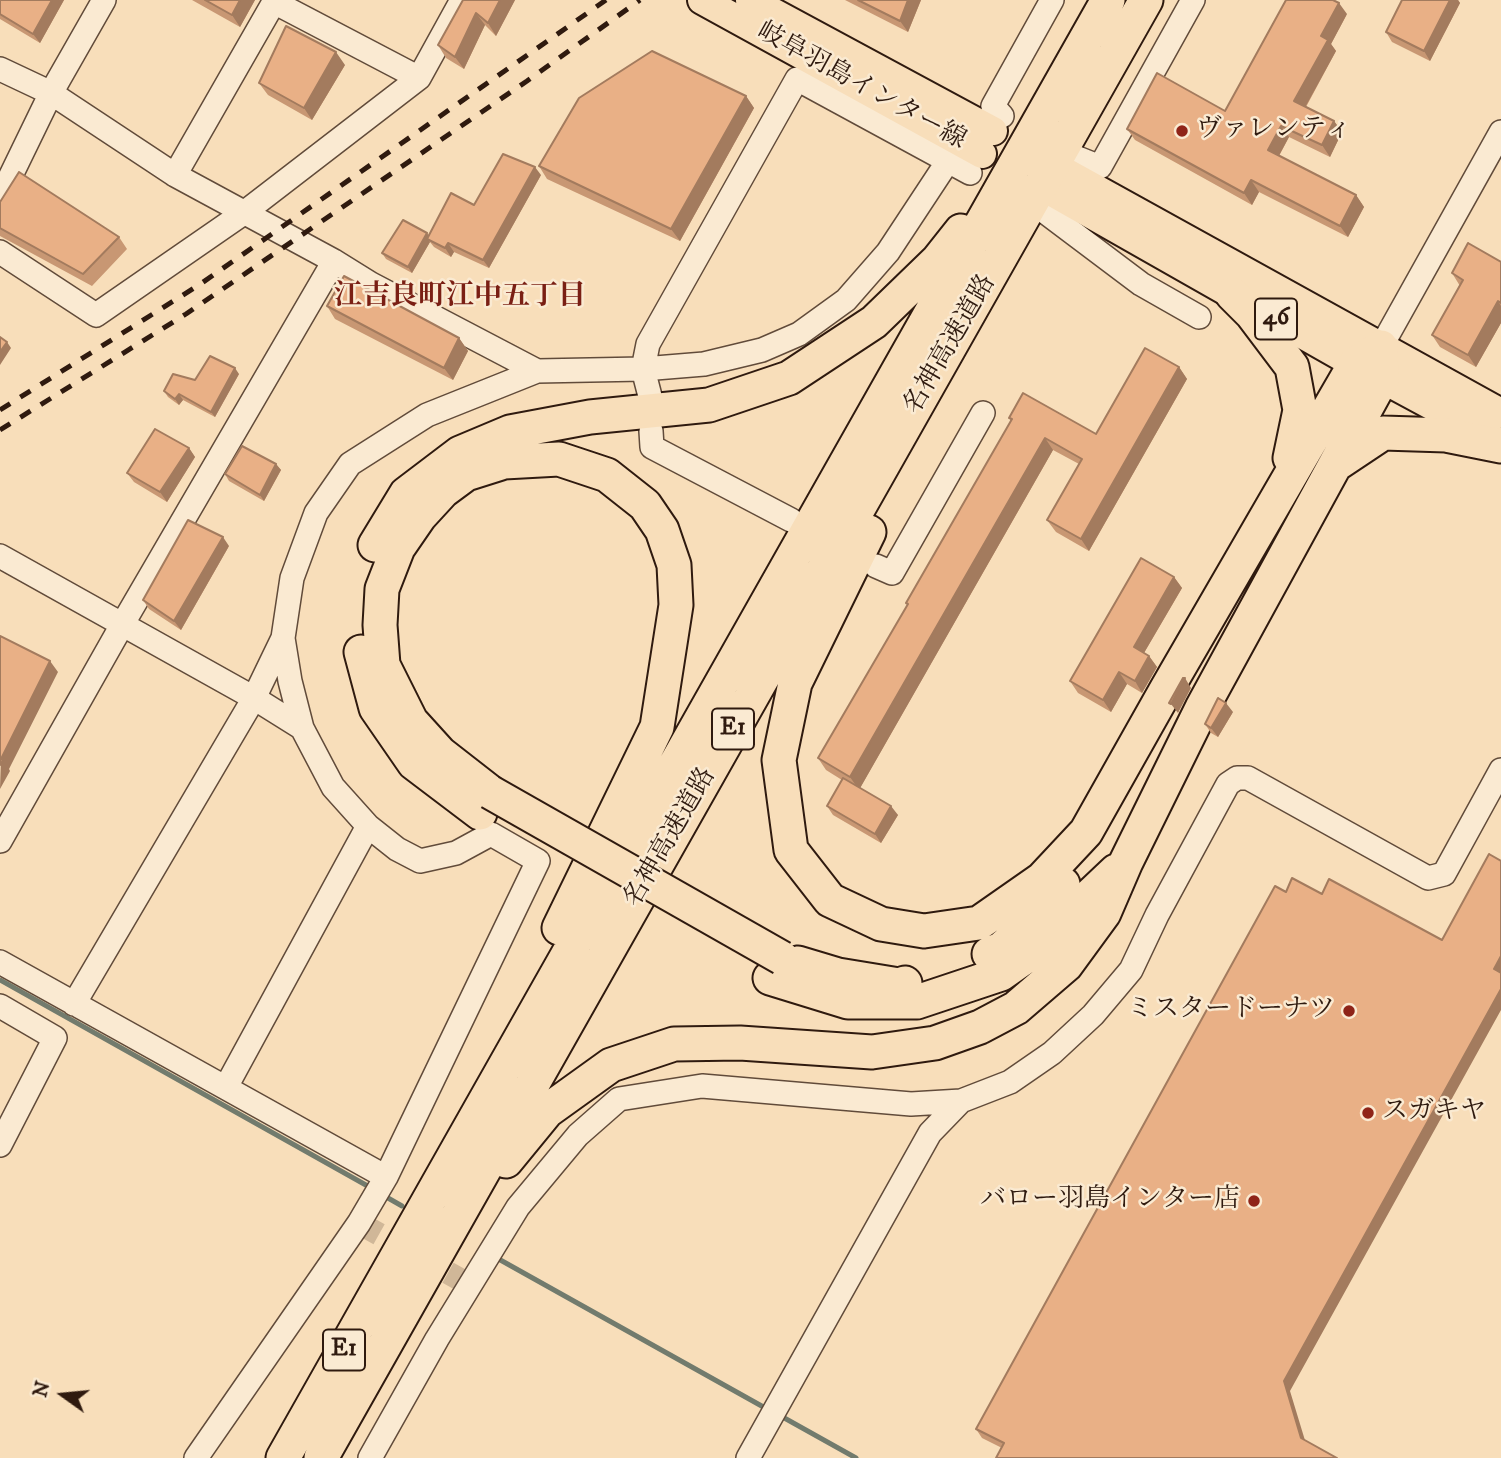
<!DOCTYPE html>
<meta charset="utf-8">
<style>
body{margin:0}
#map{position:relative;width:1501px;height:1458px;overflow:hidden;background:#f8deba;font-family:"IM FELL DW Pica",serif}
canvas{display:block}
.north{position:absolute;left:28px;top:1360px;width:70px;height:70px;-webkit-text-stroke:5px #faead2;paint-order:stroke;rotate:285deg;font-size:19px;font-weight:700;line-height:28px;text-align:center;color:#2f1a0f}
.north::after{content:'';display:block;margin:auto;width:24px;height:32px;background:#2f1a0f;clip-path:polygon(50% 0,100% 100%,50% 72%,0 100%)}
</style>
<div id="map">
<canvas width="1501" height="1458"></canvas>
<div class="north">N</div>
</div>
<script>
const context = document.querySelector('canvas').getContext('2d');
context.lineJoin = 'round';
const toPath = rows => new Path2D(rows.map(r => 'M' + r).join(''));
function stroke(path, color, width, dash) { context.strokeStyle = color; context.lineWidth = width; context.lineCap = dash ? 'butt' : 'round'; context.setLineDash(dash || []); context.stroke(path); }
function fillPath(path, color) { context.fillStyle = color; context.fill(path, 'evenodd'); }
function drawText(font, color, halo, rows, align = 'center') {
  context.font = font + ' "IM FELL DW Pica","Noto Serif JP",serif'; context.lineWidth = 5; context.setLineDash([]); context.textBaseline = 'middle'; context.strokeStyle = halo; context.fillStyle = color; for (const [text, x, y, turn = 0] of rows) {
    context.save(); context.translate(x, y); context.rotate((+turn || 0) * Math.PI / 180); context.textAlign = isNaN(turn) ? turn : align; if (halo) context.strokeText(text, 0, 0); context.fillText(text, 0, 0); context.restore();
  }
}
stroke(toPath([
 [0,980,373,1189],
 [381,1194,402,1206],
 [495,1257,767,1409],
 [779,1415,856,1458]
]), '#727b6d', 5);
stroke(toPath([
 [359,1223,470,1285]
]), '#d0b798', 23, [23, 11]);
const minor = toPath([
 [0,69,51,93,175,175,334,261,371,284,537,371],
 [1002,116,993,106,1052,0],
 [1075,157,1100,167,1193,0],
 [175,175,274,2,419,78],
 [0,198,51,93,104,0],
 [1044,211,1141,284,1199,317],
 [0,252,96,315,245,212,419,78,462,0],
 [1381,347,1501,132],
 [651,400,643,369,648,344,797,79,970,173],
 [651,431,652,447,791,520],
 [0,556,254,698,302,728,333,787,368,826,397,849,420,861,456,853,491,834,538,861,386,1177,359,1223,196,1458],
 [876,566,892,573,983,413],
 [283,638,290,681,302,728],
 [0,841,122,625,334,261],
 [0,962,386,1177],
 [74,1004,254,698,283,638,292,578,316,513,350,464,427,415,537,371,643,369,704,364,762,350,799,334,846,300,888,252,948,161],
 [0,1006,55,1038,0,1145],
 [226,1087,368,826],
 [370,1458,437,1339,518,1207,578,1135,619,1099,702,1086,911,1104,961,1101,1010,1082,1052,1053,1093,1015,1131,970,1157,915,1228,784,1237,778,1248,778,1428,878,1444,874,1501,770],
 [748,1458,930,1133,961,1101]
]);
const major = toPath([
 [702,0,982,154],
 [750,0,993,131],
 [1067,173,1501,413],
 [1054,193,1355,364,1492,438]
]);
const highway = toPath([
 [1232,294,1252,314,1292,367,1300,410,1290,458],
 [1338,463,1383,433,1446,435,1501,446],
 [869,532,795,683,779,760,791,850,830,900,881,924,924,931,979,923,1042,879,1086,832,1166,690,1355,364,1381,347],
 [375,545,406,494,460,453,510,432,590,417,709,405,789,378,874,322,938,260,961,231],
 [361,652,376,708,414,763,480,813],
 [490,792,440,753,411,721,383,665,380,625,382,589,398,548,420,516,443,491,466,474,504,462,559,459,607,475,645,505,662,530,674,565,676,605,657,727,559,928],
 [989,954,1001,949,1055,901,1063,884],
 [798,963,838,975,899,985,905,983],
 [770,978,848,1002,917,1002,1001,974,1045,943,1079,906,1116,871],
 [506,1161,547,1111,611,1065,674,1044,740,1043,872,1052,935,1043,980,1027,1016,1008,1066,965,1104,913,1126,862,1202,708,1382,379,1381,347],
 [283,1458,1108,0],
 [321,1458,1146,0]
]);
stroke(minor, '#614b3a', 26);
stroke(major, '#2f1a0f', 32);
stroke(highway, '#2f1a0f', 37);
stroke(minor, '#faead2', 23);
stroke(major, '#f8deba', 28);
stroke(highway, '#f8deba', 33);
stroke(toPath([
 [0,410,199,285,606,0],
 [0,430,186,314,527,81,640,0]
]), '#2f1a0f', 5, [12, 12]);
const highwayBridge = toPath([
 [490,792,782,958]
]);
stroke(highwayBridge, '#2f1a0f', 37, []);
stroke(highwayBridge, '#f8deba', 33);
fillPath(toPath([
 [0,0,64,0,40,43,0,19],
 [192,0,255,0,240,27],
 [463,0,515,0,496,36,485,25,464,69,446,58,438,45],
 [845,0,921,0,908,32],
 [1402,0,1458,0,1460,3,1430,61,1392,42,1386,32],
 [1347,14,1331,44,1336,51,1306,107,1334,121,1342,132,1330,157,1289,137,1279,156,1356,195,1364,207,1348,237,1259,192,1252,205,1135,140,1127,129,1225,111],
 [345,65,312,120,268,95,259,83],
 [746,96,754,108,680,241,547,179,539,166],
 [541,175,489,268,454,252,451,257,434,247,430,242,412,273,386,259,382,253,429,236,474,205],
 [0,202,119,237,127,249,92,286,0,236],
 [1501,262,1501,323,1476,367,1440,347,1432,335,1460,286,1452,273],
 [327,306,459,338,468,351,453,380,335,319],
 [1179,367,1187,379,1089,551,1056,532,1047,520,1079,464,1053,450,860,788,898,815,881,843,833,815,827,806,842,780,826,770,818,758,908,605,906,603,1011,421,1009,418,1096,434],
 [239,374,215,417,183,400,179,405,168,397,164,391,195,380],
 [189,448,195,457,167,502,134,482,127,473],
 [276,464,281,470,264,501,229,481,225,474],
 [229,546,181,630,149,609,143,600],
 [1174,577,1182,588,1144,653,1149,656,1157,667,1142,693,1127,684,1111,712,1078,693,1070,681],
 [1233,712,1218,737,1211,733,1205,724],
 [1290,1391,1002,1448,982,1438,976,1429]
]), '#c89773');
fillPath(toPath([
 [52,0,64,0,40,43,33,34],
 [240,0,255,0,240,27,232,15],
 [500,0,515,0,496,36,488,23],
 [908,0,921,0,908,32,900,21],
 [1450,0,1458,0,1460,3,1430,61,1424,51],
 [1339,3,1347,14,1331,44,1336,51,1302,113,1294,101,1321,36],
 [476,13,485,25,464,69,455,57],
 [336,52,345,65,312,120,304,108],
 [746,96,754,108,680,241,671,229],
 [1334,121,1342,132,1330,157,1322,145],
 [1281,126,1289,137,1276,161,1268,150],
 [535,167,541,175,489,268,483,260],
 [1251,180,1259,192,1252,205,1244,193],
 [1356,195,1364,207,1348,237,1340,226],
 [427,233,431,239,427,239,430,242,412,273,408,267],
 [448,243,454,252,451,257,445,248],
 [1498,301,1501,306,1501,323,1476,367,1468,355],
 [459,338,468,351,453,380,444,368],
 [7,342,11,348,0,365,0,352],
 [1179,367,1187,379,1089,551,1081,539],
 [235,368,239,374,215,417,211,412],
 [179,394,183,400,179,405,175,399],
 [1045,438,1053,450,859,790,850,777],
 [189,448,195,457,167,502,160,492],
 [276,464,281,470,264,501,260,495],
 [223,537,229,546,181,630,174,621],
 [1174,577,1182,588,1141,658,1134,647],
 [1149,656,1157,667,1142,693,1135,681],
 [50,661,58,672,9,769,10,771,0,789,1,759],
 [1119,672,1127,684,1111,712,1103,700],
 [1185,678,1191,688,1178,713,1171,704],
 [1226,703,1233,712,1218,737,1211,728],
 [891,806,898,815,881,843,875,834],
 [1501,956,1501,977,1494,969],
 [1501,989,1501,1010,1290,1391,1307,1447,1301,1438,1284,1381]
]), '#a37b5e');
const building = toPath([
 [0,0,52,0,33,34,0,14,0,0],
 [205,0,240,0,232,15,205,0],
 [463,0,500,0,488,23,476,13,455,57,438,45,463,0],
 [858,0,908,0,900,21,858,0],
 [1286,0,1333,0,1339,3,1321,36,1328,40,1294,101,1334,121,1322,145,1281,126,1268,150,1356,195,1340,226,1251,180,1244,193,1127,129,1157,73,1225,111,1286,0],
 [1402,0,1450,0,1424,51,1386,32,1402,0],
 [286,26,336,52,304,108,259,83,286,26],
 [652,51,746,96,671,229,539,166,579,98,652,51],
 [503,154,535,167,483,260,448,243,445,248,427,239,451,193,474,205,503,154],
 [19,172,119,237,83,274,0,228,0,202,19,172],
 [403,220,427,233,408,267,382,253,403,220],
 [1468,243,1501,262,1501,303,1498,301,1468,355,1432,335,1463,280,1452,273,1468,243],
 [344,276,459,338,444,368,327,306,344,276],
 [0,337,7,342,0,352,0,337],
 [1145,348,1179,367,1081,539,1047,520,1082,459,1045,438,850,777,818,758,908,604,906,603,1012,419,1009,418,1023,393,1096,434,1145,348],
 [210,356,235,368,211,412,179,394,175,399,164,391,173,374,195,380,210,356],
 [155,429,189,448,160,492,127,473,155,429],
 [242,446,276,464,260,495,225,474,242,446],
 [188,520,223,537,174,621,143,600,188,520],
 [1141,558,1174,577,1134,647,1149,656,1135,681,1119,672,1103,700,1070,681,1141,558],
 [0,636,50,661,1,759,3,760,0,765,0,636],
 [1183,678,1185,678,1171,704,1169,703,1183,678],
 [1218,698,1226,703,1211,728,1205,724,1218,698],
 [843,778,891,806,875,834,827,806,843,778],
 [1489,854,1501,861,1501,956,1494,969,1501,973,1501,989,1284,1381,1301,1438,1337,1458,996,1458,1004,1443,976,1429,1275,886,1286,892,1292,878,1322,894,1329,879,1442,940,1489,854]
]);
fillPath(building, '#e9b086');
stroke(building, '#a37b5e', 2);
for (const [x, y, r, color] of [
 [1182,131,7,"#8f2418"],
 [1349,1011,7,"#8f2418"],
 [1368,1113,7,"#8f2418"],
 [1254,1201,7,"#8f2418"]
]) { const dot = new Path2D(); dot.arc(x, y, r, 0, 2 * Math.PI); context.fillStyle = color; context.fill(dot); stroke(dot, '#faead2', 2.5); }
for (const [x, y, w] of [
 [1276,319,42],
 [733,729,42],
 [344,1350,42]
]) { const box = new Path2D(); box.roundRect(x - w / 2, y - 20.5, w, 41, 5); context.fillStyle = '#faead2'; context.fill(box); stroke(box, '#2f1a0f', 2); }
drawText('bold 24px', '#2f1a0f', null, [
 ["46",1276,319],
 ["E1",733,729],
 ["E1",344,1350]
]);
drawText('26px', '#2f1a0f', '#faead2', [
 ["岐阜羽島インター線",861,87,29],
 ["名神高速道路",951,345,-60],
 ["名神高速道路",671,838,-60]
]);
drawText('26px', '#2f1a0f', '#faead2', [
 ["ヴァレンティ",1196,131],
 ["ミスタードーナツ",1335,1011,"right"],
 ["スガキヤ",1382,1113],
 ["バロー羽島インター店",1240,1201,"right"]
], 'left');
drawText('bold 28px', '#7a1f14', '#faead2', [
 ["江吉良町江中五丁目",460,298]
]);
</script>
